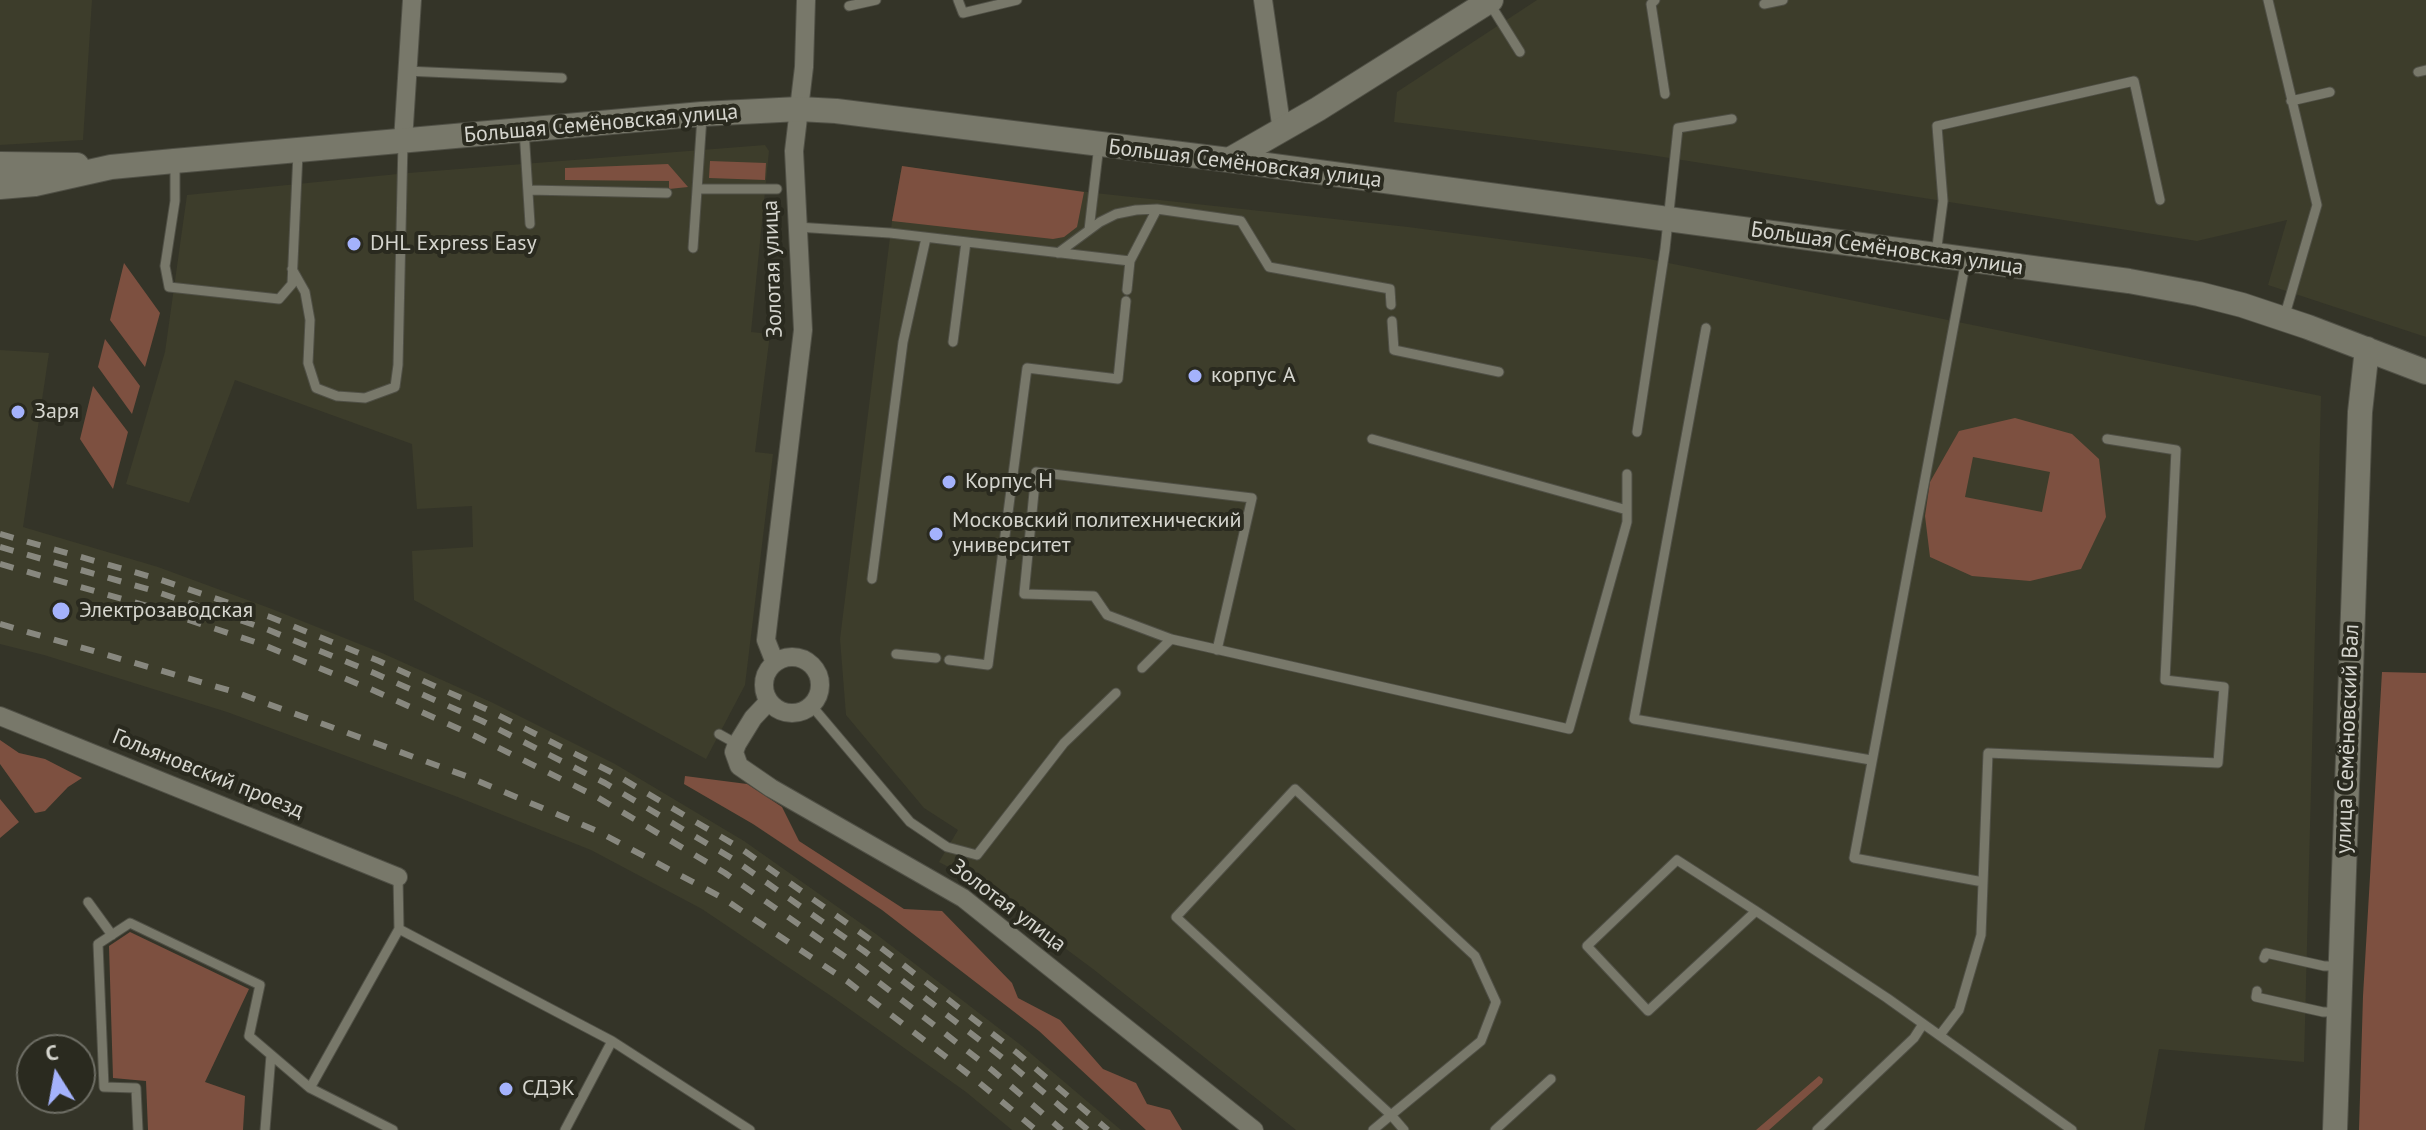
<!DOCTYPE html>
<meta charset="utf-8">
<style>
body{margin:0}
#map{position:relative;width:2426px;height:1130px;overflow:hidden;background:#343428;font-family:"PT Sans",sans-serif}
canvas{display:block}
.north{position:absolute;left:16px;top:1034px;width:80px;height:80px;box-sizing:border-box;background:#2a2a1f;border:2px solid #6e6e65;border-radius:50%;rotate:349deg;font-size:22px;font-weight:700;line-height:32px;text-align:center;color:#d5d5ce}
.north::after{content:'';display:block;margin:auto;width:28px;height:36px;background:#a4b2fc;clip-path:polygon(50% 0,100% 100%,50% 72%,0 100%)}
</style>
<div id="map">
<canvas width="2426" height="1130"></canvas>
<div class="north">С</div>
</div>
<script>
const context = document.querySelector('canvas').getContext('2d');
context.lineJoin = 'round';
function fillPath(path, color) { context.fillStyle = color; context.fill(path, 'evenodd'); }
const toPath = rows => new Path2D(rows.map(r => 'M' + r).join(''));
function stroke(path, color, width, dash) { context.strokeStyle = color; context.lineWidth = width; context.lineCap = dash ? 'butt' : 'round'; context.setLineDash(dash || []); context.stroke(path); }
function drawText(font, color, halo, rows, align = 'center') {
  context.font = font + ' "PT Sans",sans-serif'; context.lineWidth = 8; context.setLineDash([]); context.textBaseline = 'middle'; context.strokeStyle = halo; context.fillStyle = color; for (const [text, x, y, turn = 0] of rows) {
    context.save(); context.translate(x, y); context.rotate((+turn || 0) * Math.PI / 180); context.textAlign = isNaN(turn) ? turn : align; if (halo) context.strokeText(text, 0, 0); context.fillText(text, 0, 0); context.restore();
  }
}
fillPath(toPath([
 [0,0,92,0,83,140,0,145],
 [1537,0,2426,0,2426,337,2268,285,2287,220,2197,241,1644,154,1394,122,1397,92],
 [765,145,769,151,751,332,770,334,755,452,773,454,745,685,706,759,414,600,412,551,473,547,472,506,417,509,412,444,235,380,189,503,126,484,165,352,187,195,408,173],
 [902,166,1095,193,1408,227,1644,258,2321,396,2304,1062,2159,1049,2144,1130,1296,1130,1093,969,973,880,939,862,958,830,924,808,846,715,840,639,892,221],
 [0,350,49,353,23,527,158,567,272,609,382,653,491,702,615,764,744,841,876,934,1022,1046,1121,1130,1012,1130,966,1092,834,998,702,909,591,850,455,796,227,712,44,655,0,644]
]), '#3d3d2b');
fillPath(toPath([
 [710,161,766,163,765,180,709,178],
 [668,164,688,187,669,189,669,181,565,180,565,168],
 [902,166,1084,192,1077,227,1064,237,1053,239,892,221],
 [124,263,160,313,145,367,110,320],
 [105,339,140,386,132,414,98,367],
 [93,386,128,432,113,489,80,439],
 [2015,418,2072,434,2099,459,2106,517,2081,569,2030,581,1972,576,1930,557,1925,516,1930,482,1959,431],
 [1973,457,2050,472,2042,512,1965,497],
 [2382,672,2426,673,2426,1130,2359,1130,2363,996],
 [0,740,19,753,45,759,82,778,68,787,45,811,35,813,0,764],
 [685,776,747,784,782,807,799,841,904,909,942,911,1012,983,1018,998,1060,1020,1103,1069,1136,1083,1147,1104,1170,1110,1182,1130,1146,1130,1039,1031,882,910,753,824,684,784],
 [0,799,19,822,0,838],
 [130,932,249,989,205,1082,245,1096,243,1130,148,1130,146,1081,113,1078,109,946],
 [1819,1076,1823,1079,1822,1083,1769,1130,1756,1130]
]), '#7d5040');
const lane = toPath([
 [958,0,963,13,1017,0],
 [1655,0,1651,4,1665,94],
 [2268,0,2317,205,2284,318],
 [1490,4,1520,52],
 [1764,4,1783,0],
 [849,6,876,0],
 [406,71,562,78],
 [2418,72,2426,70],
 [2291,101,2330,92],
 [524,130,530,224],
 [175,164,175,201,165,266,169,287,279,299,292,284,298,153],
 [698,189,777,189],
 [528,190,667,193],
 [797,227,890,233,1130,261],
 [1089,230,1099,145],
 [693,248,702,117],
 [1058,253,1100,222,1116,214,1136,210,1157,209,1241,221,1269,267,1390,289,1391,305],
 [1936,254,1943,201,1937,126,2134,81,2160,200],
 [1966,260,1854,858,1983,882],
 [292,269,305,292,310,320,308,363,316,388,337,396,365,398,395,387,398,365,403,141],
 [1127,290,1130,261,1157,209],
 [1392,321,1394,350,1499,372],
 [1706,328,1634,719,1871,760],
 [953,342,966,242],
 [1637,432,1665,249,1678,128,1732,119],
 [1372,439,1627,510],
 [872,579,903,342,926,238],
 [1217,650,1252,498,1036,472,1024,594,1094,596,1107,615,1171,639,1569,729,1627,522,1627,474],
 [896,654,936,658],
 [949,660,988,665,1027,368,1118,379,1126,301],
 [1142,668,1171,639],
 [811,705,910,822,947,847,977,855,1064,743,1116,693],
 [719,734,737,744],
 [1295,789,1475,956,1496,1002,1481,1041,1391,1115,1176,917,1295,789],
 [398,877,399,929,612,1041,750,1130],
 [88,902,112,935],
 [1756,911,1648,1011,1587,946,1677,860,1756,911,1887,998,2072,1130],
 [2264,958,2266,953,2324,966,2340,966],
 [2257,991,2256,997,2323,1012,2337,1012],
 [1940,1035,1959,1010,1981,935,1988,753,2218,763,2224,687,2165,680,2176,450,2107,439],
 [310,1088,399,929],
 [138,1130,136,1088,104,1087,98,944,130,923,260,985,249,1036,310,1088,393,1130],
 [265,1130,271,1055],
 [565,1130,612,1041],
 [1373,1130,1391,1115,1404,1130],
 [1495,1130,1551,1079],
 [1817,1130,1914,1038,1923,1024]
]);
const street = toPath([
 [1263,0,1282,131],
 [403,141,412,0],
 '764 685a28 28 0 1 1 56 0a28 28 0 1 1-56 0Z',
 [775,663,766,640,803,330,794,151,804,67,806,0],
 [769,701,753,718,737,744,734,752,739,766,771,788,963,898,1254,1130],
 [0,716,398,877]
]);
const secondary = toPath([
 [1229,160,1318,109,1491,0],
 [0,164,77,165],
 [0,187,35,184,111,167,174,161,702,114,799,109,836,111,1229,160,2129,281,2199,294,2242,305,2308,327,2426,372],
 [2335,1130,2360,412,2367,349]
]);
stroke(lane, '#505046', 11);
stroke(street, '#505046', 20);
stroke(secondary, '#505046', 26);
stroke(lane, '#78786a', 9);
stroke(street, '#78786a', 18);
stroke(secondary, '#78786a', 24);
stroke(toPath([
 [0,534,155,578,270,617,379,661,488,710,611,772,740,848,871,940,1016,1052,1108,1130],
 [0,547,151,590,266,629,374,673,482,721,605,783,733,859,864,951,1008,1062,1088,1130],
 [0,564,147,606,261,644,368,688,475,736,597,797,725,873,854,963,992,1070,1062,1130],
 [0,624,235,692,466,776,597,831,721,897,847,981,976,1080,1036,1130]
]), '#88887f', 6, [14, 14]);
for (const [x, y, r, color] of [
 [354,244,8,"#a4b2fc"],
 [1195,376,8,"#a4b2fc"],
 [18,412,8,"#a4b2fc"],
 [949,482,8,"#a4b2fc"],
 [936,534,8,"#a4b2fc"],
 [61,611,10,"#a4b2fc"],
 [506,1089,8,"#a4b2fc"]
]) { const dot = new Path2D(); dot.arc(x, y, r, 0, 2 * Math.PI); context.fillStyle = color; context.fill(dot); stroke(dot, '#2a2a1f', 3); }
drawText('22px', '#d5d5ce', '#2a2a1f', [
 ["Большая Семёновская улица",601,124,-5],
 ["Большая Семёновская улица",1245,164,7],
 ["Большая Семёновская улица",1887,249,8],
 ["Золотая улица",773,269,-92],
 ["улица Семёновский Вал",2348,739,-88],
 ["Гольяновский проезд",208,774,22],
 ["Золотая улица",1008,906,37]
]);
drawText('22px', '#d5d5ce', '#2a2a1f', [
 ["DHL Express Easy",370,244],
 ["корпус А",1211,376],
 ["Заря",34,412],
 ["Корпус Н",965,482],
 ["Московский политехнический",952,521],
 ["университет",952,546],
 ["Электрозаводская",79,611],
 ["СДЭК",522,1089]
], 'left');
</script>
